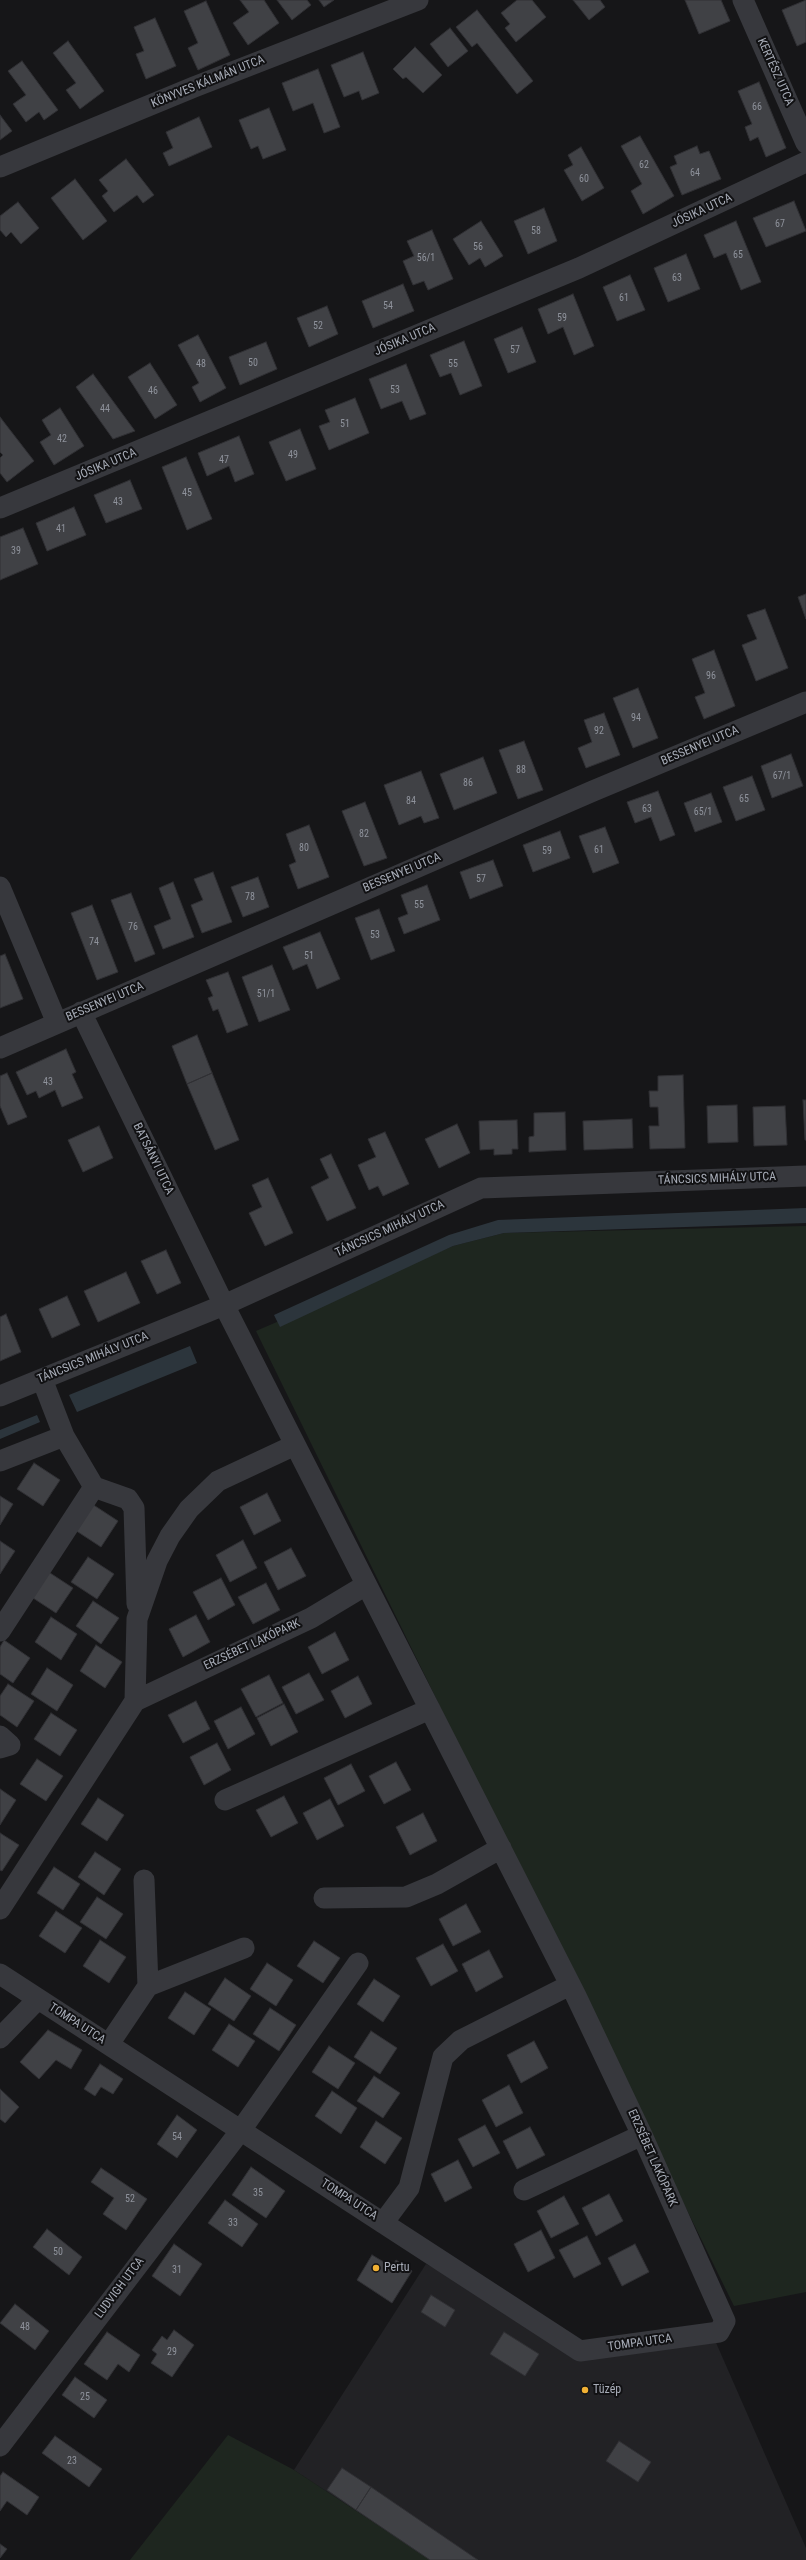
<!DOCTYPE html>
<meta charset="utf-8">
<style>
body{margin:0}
canvas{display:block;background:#161618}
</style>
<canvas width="806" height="2560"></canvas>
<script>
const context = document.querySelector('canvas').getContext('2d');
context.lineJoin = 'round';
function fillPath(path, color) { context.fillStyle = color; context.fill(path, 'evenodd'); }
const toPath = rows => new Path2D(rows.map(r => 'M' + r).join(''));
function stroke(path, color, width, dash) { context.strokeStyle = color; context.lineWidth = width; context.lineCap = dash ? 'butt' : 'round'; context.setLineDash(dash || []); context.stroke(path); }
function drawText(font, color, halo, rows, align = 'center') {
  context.font = font + ' "Roboto Condensed",sans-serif'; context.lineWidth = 4; context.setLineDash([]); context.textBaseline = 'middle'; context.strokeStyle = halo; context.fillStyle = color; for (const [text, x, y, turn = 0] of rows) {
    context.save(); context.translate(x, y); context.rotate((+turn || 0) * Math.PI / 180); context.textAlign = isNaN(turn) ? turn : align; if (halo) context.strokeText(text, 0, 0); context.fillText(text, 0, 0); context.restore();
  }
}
fillPath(toPath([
 [426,2264,589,2345,710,2329,806,2548,806,2560,431,2560,294,2470]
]), '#222225');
fillPath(toPath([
 [806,1226,806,2292,734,2306,256,1331,453,1246,504,1233],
 [228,2435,294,2470,431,2560,130,2560]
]), '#1e261f');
fillPath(toPath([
 [806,1208,806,1223,504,1233,453,1246,280,1327,274,1315,449,1235,498,1220],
 [190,1346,197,1363,77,1412,69,1395],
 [37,1415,40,1422,0,1439,0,1430]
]), '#2c353c');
const building = toPath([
 [240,0,264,0,279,23,248,45,233,23,249,12,240,0],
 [277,0,307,0,311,5,292,20,277,0],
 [319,0,334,0,324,7,319,0],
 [517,0,532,0,546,17,516,42,505,28,510,24,501,13,517,0],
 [573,0,600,0,605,7,589,20,573,0],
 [685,0,721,0,730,21,699,34,685,0],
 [806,0,806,42,797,46,782,10,806,0],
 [206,1,230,55,198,70,188,48,198,43,184,11,206,1],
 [477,10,533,81,517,94,477,43,472,47,456,27,477,10],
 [155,18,176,66,146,79,136,54,144,51,134,27,155,18],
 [450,28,468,51,448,67,430,44,450,28],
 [68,41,104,91,80,109,66,90,76,83,53,53,68,41],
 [415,47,442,75,423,93,406,77,403,79,393,69,415,47],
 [363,52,379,93,362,100,359,91,344,97,331,65,363,52],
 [22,61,58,110,44,120,39,112,26,122,13,104,26,95,8,71,22,61],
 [318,69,340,127,324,133,313,103,293,111,282,83,318,69],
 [759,82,786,148,766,157,758,137,750,141,745,127,752,124,738,91,759,82],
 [269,108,286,150,263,159,258,146,251,149,239,120,269,108],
 [0,115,12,131,0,140,0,115],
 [199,117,212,147,169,166,163,153,173,148,166,132,199,117],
 [640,136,674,196,643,214,631,191,642,184,621,146,640,136],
 [697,146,700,154,709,151,721,179,682,195,670,167,677,164,674,156,697,146],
 [581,147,604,188,582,201,564,170,573,165,568,155,581,147],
 [126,159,154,195,143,203,137,195,114,212,102,196,108,191,99,180,126,159],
 [75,179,107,221,83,240,51,198,75,179],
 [794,201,806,231,766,247,753,218,794,201],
 [18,202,39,228,21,244,11,232,6,237,0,230,0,216,18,202],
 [544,208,557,241,528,254,514,221,544,208],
 [481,221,503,256,485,267,480,258,469,265,453,239,481,221],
 [736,221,761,282,741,290,726,253,714,258,704,235,736,221],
 [432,230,453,279,428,290,424,281,413,285,403,261,414,256,407,241,432,230],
 [686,254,700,289,668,302,654,268,686,254],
 [630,275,645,310,617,321,603,287,630,275],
 [403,284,414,311,373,328,362,301,403,284],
 [573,294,594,346,574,355,563,327,548,334,538,309,573,294],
 [327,306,338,334,309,347,297,318,327,306],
 [522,327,536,362,508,373,494,339,522,327],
 [198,335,226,388,200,402,192,387,199,383,178,345,198,335],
 [464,341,482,386,460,395,451,373,440,377,430,355,464,341],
 [266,342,277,369,240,385,229,357,266,342],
 [150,363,177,405,155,419,128,377,150,363],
 [406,364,426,414,410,420,402,401,381,409,369,379,406,364],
 [93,374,135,431,113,439,76,387,93,374],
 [355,398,369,433,329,450,319,426,330,422,325,410,355,398],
 [60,408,84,446,54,465,40,442,51,435,42,420,60,408],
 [0,417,34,461,7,482,0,473,0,458,3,455,0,452,0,417],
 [300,429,316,469,286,481,269,442,300,429],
 [239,436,254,474,235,482,229,466,207,476,198,453,239,436],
 [186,457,212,519,187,530,162,467,186,457],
 [130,480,142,509,106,523,94,495,130,480],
 [74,507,86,535,47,551,36,523,74,507],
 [23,528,38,564,0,580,0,537,23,528],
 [806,594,806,619,798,597,806,594],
 [765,609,788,668,756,681,742,645,757,639,747,615,765,609],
 [714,650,735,706,704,719,695,697,705,693,692,659,714,650],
 [638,688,658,738,633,748,613,698,638,688],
 [604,713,620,755,586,768,578,748,592,742,584,720,604,713],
 [524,741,543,790,518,799,499,750,524,741],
 [791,754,803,786,772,798,761,766,791,754],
 [483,757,497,793,454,810,440,774,483,757],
 [421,771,439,818,424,823,421,816,399,825,384,785,421,771],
 [752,776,765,810,736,821,723,787,752,776],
 [658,791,675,835,660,841,651,817,635,823,627,802,658,791],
 [711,793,722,822,695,832,684,803,711,793],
 [365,802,387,858,364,866,342,811,365,802],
 [309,825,329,877,298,889,289,865,296,862,286,834,309,825],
 [605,827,619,863,593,873,579,836,605,827],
 [560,831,570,858,533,872,523,845,560,831],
 [493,860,503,886,470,899,460,872,493,860],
 [213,872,232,922,202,933,191,905,203,900,194,879,213,872],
 [258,877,269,907,243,917,231,887,258,877],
 [173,882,194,937,163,949,154,926,171,919,159,888,173,882],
 [427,885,440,920,404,934,398,918,408,914,401,895,427,885],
 [131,893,155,954,135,962,111,900,131,893],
 [92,905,118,972,97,980,71,913,92,905],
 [379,909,395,951,371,960,355,918,379,909],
 [320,932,340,979,317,989,307,964,293,970,283,947,320,932],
 [5,954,23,999,0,1008,0,956,5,954],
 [272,965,290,1010,259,1022,242,977,272,965],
 [228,972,248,1025,227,1033,218,1009,213,1011,208,998,213,996,206,980,228,972],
 [197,1035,212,1073,187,1084,172,1046,197,1035],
 [66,1049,76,1072,72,1074,83,1098,62,1107,55,1090,39,1098,36,1091,27,1095,16,1072,66,1049],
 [7,1073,27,1117,8,1125,0,1106,0,1076,7,1073],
 [212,1073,239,1140,215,1150,187,1084,212,1073],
 [683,1075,685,1148,650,1149,649,1126,659,1126,658,1107,650,1107,649,1091,658,1091,658,1076,683,1075],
 [803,1100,806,1100,806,1140,805,1140,803,1100],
 [737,1105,738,1142,708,1143,707,1106,737,1105],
 [785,1106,787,1145,754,1146,753,1107,785,1106],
 [565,1112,566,1150,529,1152,529,1137,534,1136,534,1113,565,1112],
 [632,1119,633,1148,584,1150,583,1121,632,1119],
 [517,1120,518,1149,512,1149,512,1154,494,1155,494,1149,480,1150,479,1121,517,1120],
 [457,1124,470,1153,439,1168,425,1139,457,1124],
 [99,1126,113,1158,83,1172,68,1140,99,1126],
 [385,1132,409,1184,383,1196,378,1186,369,1190,358,1165,376,1157,368,1139,385,1132],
 [331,1154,356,1208,327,1221,311,1187,329,1178,320,1159,331,1154],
 [268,1178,293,1233,265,1246,249,1213,262,1207,252,1185,268,1178],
 [166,1250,181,1283,157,1294,141,1261,166,1250],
 [126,1272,140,1303,98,1322,84,1291,126,1272],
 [67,1296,80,1325,52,1338,39,1309,67,1296],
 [6,1314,21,1352,0,1361,0,1317,6,1314],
 [34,1463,60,1480,43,1506,17,1489,34,1463],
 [267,1493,281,1521,254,1535,240,1507,267,1493],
 [0,1496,13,1504,0,1525,0,1496],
 [92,1504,118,1521,101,1547,75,1530,92,1504],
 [243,1540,257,1568,230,1582,216,1555,243,1540],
 [0,1541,15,1551,0,1574,0,1541],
 [291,1548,306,1576,278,1590,264,1562,291,1548],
 [88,1557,114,1574,97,1599,71,1582,88,1557],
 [47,1571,73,1588,56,1613,30,1596,47,1571],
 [221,1578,235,1605,208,1620,193,1592,221,1578],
 [266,1583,280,1610,253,1624,238,1597,266,1583],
 [93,1601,119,1618,101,1644,76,1626,93,1601],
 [196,1615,210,1642,183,1657,169,1629,196,1615],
 [51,1617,77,1634,61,1660,35,1642,51,1617],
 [335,1632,349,1660,322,1674,308,1647,335,1632],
 [4,1640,30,1658,13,1683,0,1674,0,1647,4,1640],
 [96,1645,122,1662,105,1688,80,1671,96,1645],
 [47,1668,73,1685,57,1711,31,1694,47,1668],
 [309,1673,324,1700,296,1714,282,1687,309,1673],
 [269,1675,283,1703,256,1717,241,1689,269,1675],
 [358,1676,372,1704,345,1718,331,1691,358,1676],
 [8,1684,34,1701,17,1727,0,1715,0,1696,8,1684],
 [196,1701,210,1729,183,1743,168,1715,196,1701],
 [284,1704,298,1732,271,1746,257,1718,284,1704],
 [241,1707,255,1734,228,1749,214,1721,241,1707],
 [51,1713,77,1730,60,1756,34,1739,51,1713],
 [217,1743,231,1770,204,1785,190,1757,217,1743],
 [37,1759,63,1776,46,1801,20,1784,37,1759],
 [396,1762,411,1790,384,1804,369,1776,396,1762],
 [351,1764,365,1791,338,1805,324,1778,351,1764],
 [0,1789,16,1800,0,1825,0,1789],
 [284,1796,298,1823,271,1837,256,1810,284,1796],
 [98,1798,124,1815,107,1841,81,1824,98,1798],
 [330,1799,344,1826,317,1840,303,1813,330,1799],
 [423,1813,437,1841,410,1855,396,1827,423,1813],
 [0,1833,19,1845,2,1871,0,1870,0,1833],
 [95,1852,121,1869,104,1895,78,1877,95,1852],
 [54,1867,80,1884,63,1910,37,1893,54,1867],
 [97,1897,123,1914,106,1939,80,1922,97,1897],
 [466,1904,481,1932,453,1946,439,1919,466,1904],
 [56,1911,82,1928,65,1953,39,1936,56,1911],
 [100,1940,126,1957,109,1983,83,1966,100,1940],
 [314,1941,340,1958,323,1983,297,1966,314,1941],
 [443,1944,458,1971,431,1986,416,1958,443,1944],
 [489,1950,503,1977,476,1992,462,1964,489,1950],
 [267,1963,293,1980,276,2006,250,1989,267,1963],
 [225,1978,251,1996,234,2021,208,2004,225,1978],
 [374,1979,400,1996,383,2022,357,2004,374,1979],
 [185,1992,211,2009,194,2035,168,2018,185,1992],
 [270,2008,296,2025,279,2051,253,2034,270,2008],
 [229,2024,255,2041,238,2067,212,2050,229,2024],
 [48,2030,82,2050,71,2069,56,2060,39,2079,20,2062,48,2030],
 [371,2031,397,2048,380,2074,354,2057,371,2031],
 [534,2041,548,2068,521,2083,507,2055,534,2041],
 [329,2046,355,2063,338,2089,312,2072,329,2046],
 [100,2064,123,2079,113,2094,101,2087,95,2096,84,2089,100,2064],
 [374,2076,400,2093,383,2118,357,2101,374,2076],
 [509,2085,523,2113,496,2127,482,2100,509,2085],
 [0,2089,19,2107,5,2123,0,2119,0,2089],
 [332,2091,357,2108,341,2134,315,2116,332,2091],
 [177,2115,197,2130,177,2158,157,2144,177,2115],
 [376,2121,402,2138,385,2164,360,2147,376,2121],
 [485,2125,500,2153,473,2167,458,2139,485,2125],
 [530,2127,545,2155,517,2169,503,2141,530,2127],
 [458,2160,472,2188,445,2202,431,2174,458,2160],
 [251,2167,285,2191,266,2218,232,2195,251,2167],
 [101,2168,147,2199,126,2230,103,2214,114,2198,91,2182,101,2168],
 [609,2194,623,2221,596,2236,582,2208,609,2194],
 [564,2196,579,2224,551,2238,537,2211,564,2196],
 [225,2200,258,2224,242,2247,208,2223,225,2200],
 [47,2229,82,2257,69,2275,33,2247,47,2229],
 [541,2230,555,2258,528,2272,514,2244,541,2230],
 [587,2236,601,2264,574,2278,559,2250,587,2236],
 [174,2244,202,2264,180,2296,152,2276,174,2244],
 [635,2244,649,2272,622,2286,608,2258,635,2244],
 [372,2255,392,2267,396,2260,412,2271,392,2303,357,2280,372,2255],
 [431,2295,455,2310,445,2327,421,2312,431,2295],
 [15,2304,49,2331,35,2350,0,2323,15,2304],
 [174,2330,194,2345,172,2377,151,2363,157,2354,152,2350,162,2336,167,2340,174,2330],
 [107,2332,140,2355,129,2372,118,2364,107,2380,84,2364,107,2332],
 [504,2332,539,2354,525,2376,490,2354,504,2332],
 [75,2377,107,2400,94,2418,62,2395,75,2377],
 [55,2436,102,2469,89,2487,42,2453,55,2436],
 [619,2441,651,2462,638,2482,606,2461,619,2441],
 [342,2468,371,2487,356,2510,327,2490,342,2468],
 [3,2472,39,2497,27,2515,7,2501,0,2511,0,2476,3,2472],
 [371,2487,478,2560,430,2560,356,2510,371,2487],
 [0,2544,7,2549,0,2558,0,2544]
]);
fillPath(building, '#404145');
stroke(building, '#303034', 1);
stroke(toPath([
 [743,0,806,143],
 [0,167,194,87,418,0],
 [0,508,579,268,806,162],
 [0,887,57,1023],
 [0,1048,593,791,806,702],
 [42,1379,64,1436,94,1487,128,1499,134,1508,137,1604],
 [0,1396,224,1305,481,1188,806,1176],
 [0,1461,64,1436],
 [0,1631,94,1487],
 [135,1701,311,1618,366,1585],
 [0,1736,10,1745,0,1748],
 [225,1800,430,1709],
 [324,1898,406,1897,437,1884,501,1848],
 [0,1909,135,1701,137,1619,157,1561,170,1536,189,1509,218,1481,295,1445],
 [0,1974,580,2351,719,2332,725,2321,642,2135,576,1996,224,1305,81,1012],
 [148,1986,244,1948],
 [0,2038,38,1999],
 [109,2044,148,1986,144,1880],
 [524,2190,642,2135],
 [383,2223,409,2188,443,2057,461,2040,570,1985],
 [0,2446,241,2130,358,1963]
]), '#37383d', 21);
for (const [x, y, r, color] of [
 [376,2268,4,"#f2b134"],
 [585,2390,4,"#f2b134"]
]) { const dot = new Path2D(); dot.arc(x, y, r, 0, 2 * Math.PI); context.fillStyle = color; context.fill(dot); stroke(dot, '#111113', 1.5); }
drawText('10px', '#8e929b', null, [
 ["66",757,107],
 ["62",644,165],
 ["64",695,173],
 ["60",584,179],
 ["67",780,224],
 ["58",536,231],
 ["56",478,247],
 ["65",738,255],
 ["56/1",426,258],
 ["63",677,278],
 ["61",624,298],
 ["54",388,306],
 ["59",562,318],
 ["52",318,326],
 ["57",515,350],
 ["50",253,363],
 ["48",201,364],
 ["55",453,364],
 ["53",395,390],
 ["46",153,391],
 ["44",105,409],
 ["51",345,424],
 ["42",62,439],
 ["49",293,455],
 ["47",224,460],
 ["45",187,493],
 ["43",118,502],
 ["41",61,529],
 ["39",16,551],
 ["96",711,676],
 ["94",636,718],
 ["92",599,731],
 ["88",521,770],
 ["67/1",782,776],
 ["86",468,783],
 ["65",744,799],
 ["84",411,801],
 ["63",647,809],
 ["65/1",703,812],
 ["82",364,834],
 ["80",304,848],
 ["61",599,850],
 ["59",547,851],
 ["57",481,879],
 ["78",250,897],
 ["55",419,905],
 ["76",133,927],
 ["53",375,935],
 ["74",94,942],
 ["51",309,956],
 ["51/1",266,994],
 ["43",48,1082],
 ["54",177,2137],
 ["35",258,2193],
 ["52",130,2199],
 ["33",233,2223],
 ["50",58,2252],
 ["31",177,2270],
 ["48",25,2327],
 ["29",172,2352],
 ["25",85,2397],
 ["23",72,2461]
]);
drawText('12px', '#a8adb8', '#111113', [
 ["KERTÉSZ UTCA",775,72,66],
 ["KÖNYVES KÁLMÁN UTCA",208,82,-22],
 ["JÓSIKA UTCA",702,211,-25],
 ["JÓSIKA UTCA",405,340,-23],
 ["JÓSIKA UTCA",106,465,-23],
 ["BESSENYEI UTCA",700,746,-23],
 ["BESSENYEI UTCA",402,873,-23],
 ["BESSENYEI UTCA",105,1002,-23],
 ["BATSÁNYI UTCA",153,1159,64],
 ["TÁNCSICS MIHÁLY UTCA",717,1179,-2],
 ["TÁNCSICS MIHÁLY UTCA",390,1229,-25],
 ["TÁNCSICS MIHÁLY UTCA",93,1358,-22],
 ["ERZSÉBET LAKÓPARK",252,1645,-25],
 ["TOMPA UTCA",77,2024,33],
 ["ERZSÉBET LAKÓPARK",652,2158,66],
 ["TOMPA UTCA",349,2200,33],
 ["LUDVIGH UTCA",120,2288,-53],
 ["TOMPA UTCA",640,2343,-8]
]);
drawText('12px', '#a8adb8', '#111113', [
 ["Pertu",384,2268],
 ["Tüzép",593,2390]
], 'left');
</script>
